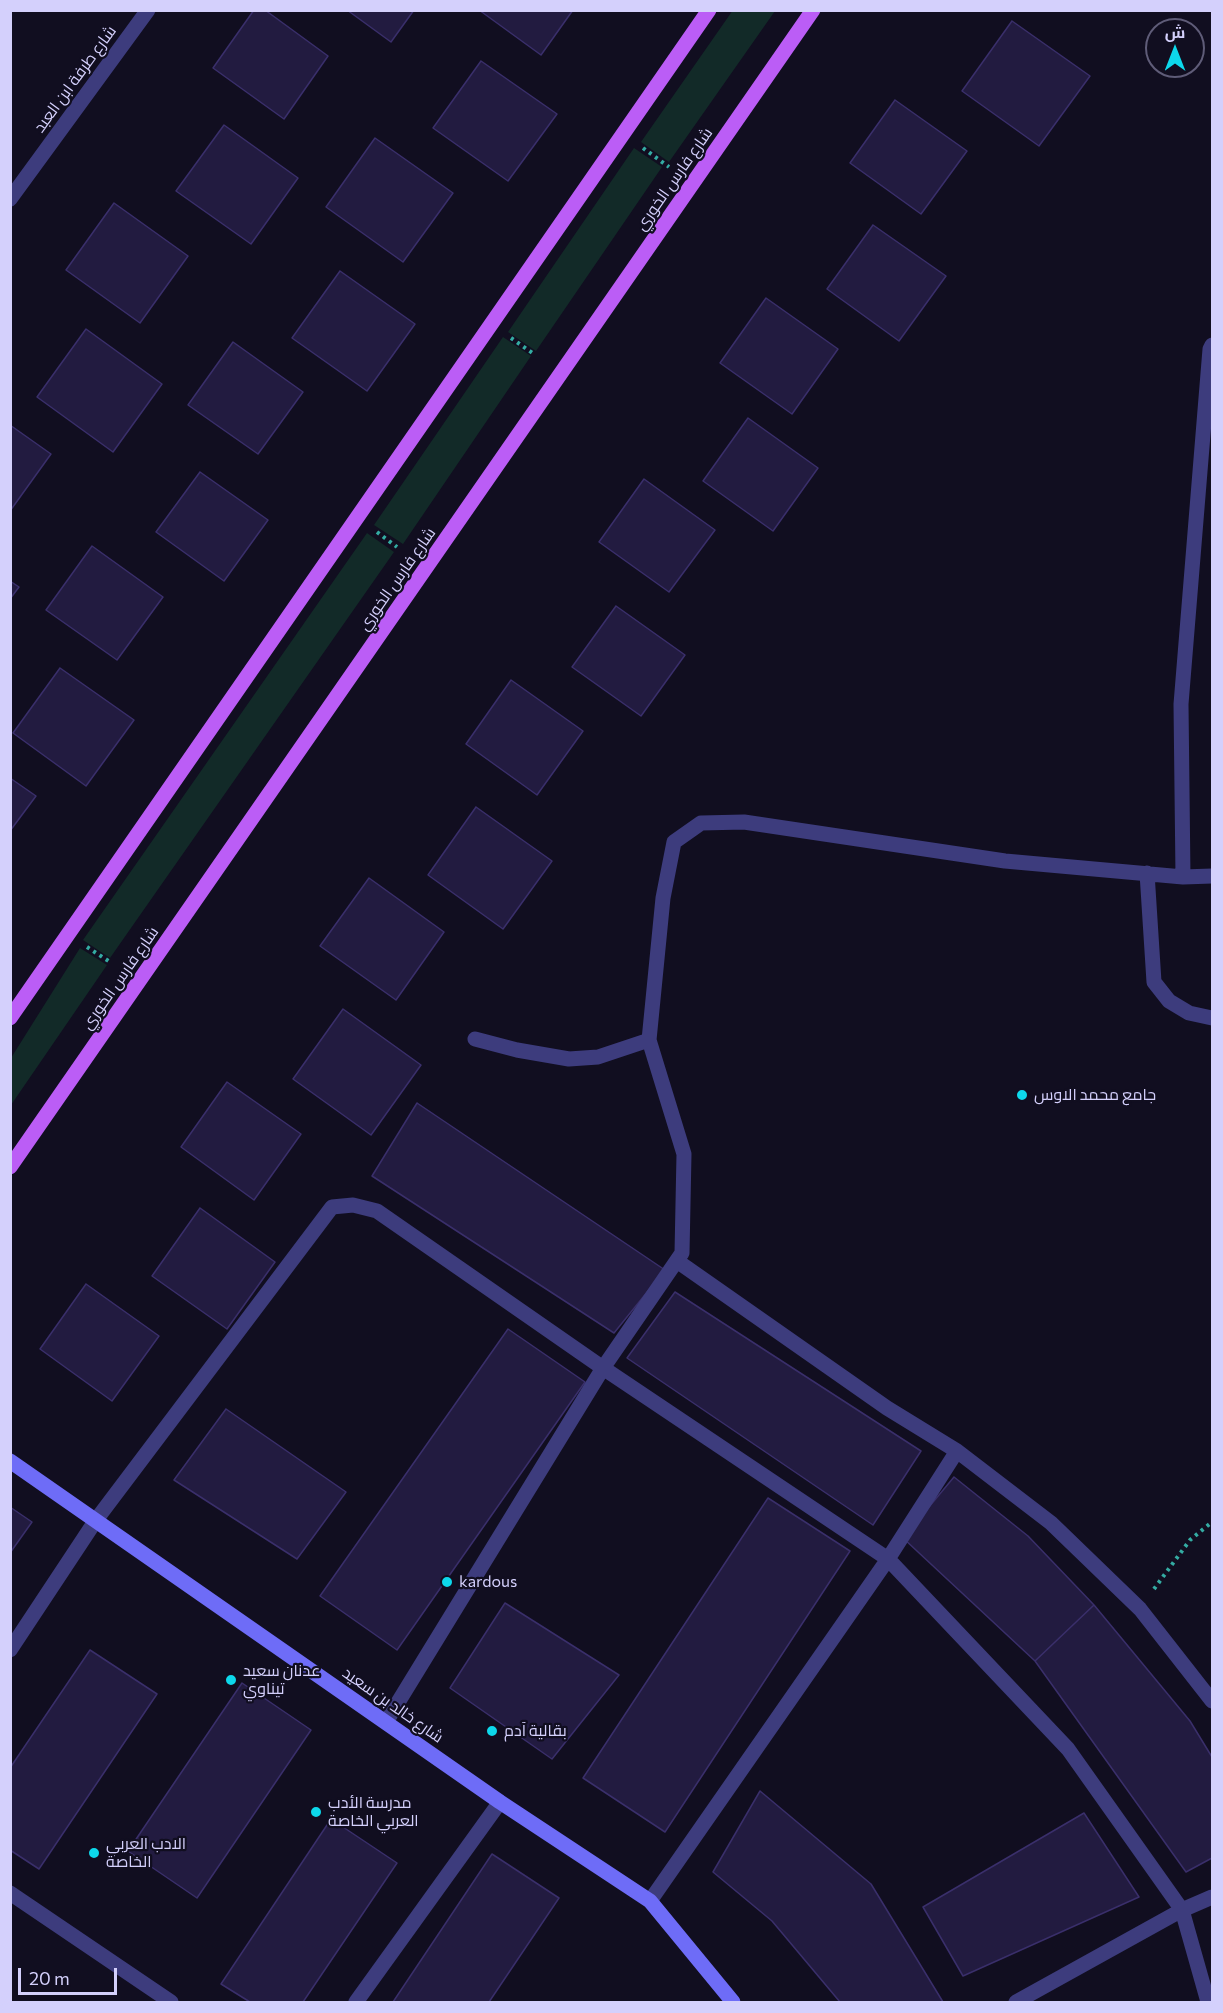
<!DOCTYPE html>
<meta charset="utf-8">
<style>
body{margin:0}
#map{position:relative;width:1223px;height:2013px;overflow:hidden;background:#110e20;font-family:Commissioner,Cairo,sans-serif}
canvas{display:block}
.frame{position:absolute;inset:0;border:12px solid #d4d0fc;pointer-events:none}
.north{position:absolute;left:1145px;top:18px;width:60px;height:60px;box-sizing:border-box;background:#110e20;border:2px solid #5f5c78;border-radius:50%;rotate:0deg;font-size:16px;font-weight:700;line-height:24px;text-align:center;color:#d4d0fc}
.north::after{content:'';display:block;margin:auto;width:21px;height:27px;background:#0dd8eb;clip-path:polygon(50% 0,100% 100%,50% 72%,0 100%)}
.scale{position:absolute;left:18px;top:1968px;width:99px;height:27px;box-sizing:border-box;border:3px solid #d4d0fc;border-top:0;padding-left:8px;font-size:18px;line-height:21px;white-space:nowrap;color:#d4d0fc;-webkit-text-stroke:4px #110e20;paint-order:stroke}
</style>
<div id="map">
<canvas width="1223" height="2013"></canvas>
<div class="frame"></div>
<div class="north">ش</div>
<div class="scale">20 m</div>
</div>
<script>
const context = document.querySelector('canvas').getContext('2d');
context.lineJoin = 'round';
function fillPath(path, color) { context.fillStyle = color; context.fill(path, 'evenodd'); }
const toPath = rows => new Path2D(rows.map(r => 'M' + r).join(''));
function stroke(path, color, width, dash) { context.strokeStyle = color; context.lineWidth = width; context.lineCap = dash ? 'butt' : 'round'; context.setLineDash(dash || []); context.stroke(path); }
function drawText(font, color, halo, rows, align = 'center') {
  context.font = font + ' Commissioner,Cairo,sans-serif'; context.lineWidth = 4.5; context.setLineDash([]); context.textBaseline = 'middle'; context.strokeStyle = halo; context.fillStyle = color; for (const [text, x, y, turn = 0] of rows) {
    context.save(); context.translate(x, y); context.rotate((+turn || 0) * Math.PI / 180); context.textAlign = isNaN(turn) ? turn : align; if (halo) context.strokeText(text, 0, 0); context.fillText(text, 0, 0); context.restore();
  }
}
fillPath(toPath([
 [733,10,775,11,669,162,641,142],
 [634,148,662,167,536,351,508,332],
 [503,337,531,356,403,544,374,525],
 [367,533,394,552,110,958,83,940],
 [80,948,107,965,11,1105,11,1058]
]), '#122a28');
const building = toPath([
 [254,10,265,10,328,56,284,119,213,68,254,10],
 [347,10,414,10,391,42,347,10],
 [479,10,573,10,541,55,479,10],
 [1012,21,1090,76,1039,146,962,91,1012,21],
 [481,61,557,114,508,181,433,128,481,61],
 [895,100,967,151,921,214,850,163,895,100],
 [224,125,298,178,251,244,176,191,224,125],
 [375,138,453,193,403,262,326,207,375,138],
 [114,203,188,256,140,323,66,270,114,203],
 [873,225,946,276,899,341,827,289,873,225],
 [340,271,415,324,367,391,292,338,340,271],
 [766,298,838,349,792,414,720,363,766,298],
 [86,329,162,384,113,452,37,397,86,329],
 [233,342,303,392,258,454,188,405,233,342],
 [748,418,818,468,773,531,703,481,748,418],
 [10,425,51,454,10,511,10,425],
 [200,472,268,520,224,581,156,532,200,472],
 [644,479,715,530,669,592,599,542,644,479],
 [92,546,163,597,117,660,46,610,92,546],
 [10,581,19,587,10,599,10,581],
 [616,606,685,655,641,716,572,667,616,606],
 [60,668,134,720,86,786,13,733,60,668],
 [511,680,583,731,537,795,466,744,511,680],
 [10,778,36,796,10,831,10,778],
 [476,807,552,861,503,929,428,875,476,807],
 [369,878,444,932,396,1000,320,946,369,878],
 [343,1009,421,1065,371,1135,293,1079,343,1009],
 [227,1082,301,1134,254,1200,181,1147,227,1082],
 [417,1103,665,1270,614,1333,372,1176,417,1103],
 [200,1208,275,1262,227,1329,152,1276,200,1208],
 [86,1284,159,1336,112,1401,40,1349,86,1284],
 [675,1292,921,1451,873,1525,627,1358,675,1292],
 [508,1329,585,1382,397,1650,320,1596,508,1329],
 [226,1409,346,1492,297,1559,174,1480,226,1409],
 [954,1477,1028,1536,1094,1605,1035,1661,903,1538,954,1477],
 [768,1498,850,1551,665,1832,583,1778,768,1498],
 [10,1507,32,1522,10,1553,10,1507],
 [505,1603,619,1675,552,1759,450,1688,505,1603],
 [1094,1605,1190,1721,1212,1757,1212,1858,1186,1872,1035,1661,1094,1605],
 [90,1650,157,1694,39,1869,10,1850,10,1768,90,1650],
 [242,1683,311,1730,197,1898,128,1851,242,1683],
 [760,1791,871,1884,943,2002,840,2002,772,1921,713,1872,760,1791],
 [1084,1813,1139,1897,963,1976,923,1907,1084,1813],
 [331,1819,397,1863,303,2002,250,2002,221,1984,331,1819],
 [492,1854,559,1898,489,2002,393,2002,492,1854]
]);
fillPath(building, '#221b40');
stroke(building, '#3a2f6b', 1.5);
stroke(toPath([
 [643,148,669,167],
 [511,338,534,354],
 [377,532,397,547],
 [87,947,110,962],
 [1154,1589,1190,1540,1212,1522]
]), '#34aca3', 4, [3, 4.5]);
stroke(toPath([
 [1147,873,1154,982,1169,1001,1189,1013,1212,1018],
 [1183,877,1181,704,1210,349,1212,345],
 [475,1039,517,1050,569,1059,598,1057,649,1040],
 [677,1261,887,1408,957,1451,1051,1523,1140,1609,1212,1701],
 [10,1650,96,1520,332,1207,353,1205,377,1211,603,1368,888,1559,1068,1749,1182,1910,1208,2002],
 [386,1722,603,1368,682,1253,684,1154,649,1040,663,898,674,842,701,823,744,822,1005,861,1183,877,1212,876],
 [10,1893,171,2002],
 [650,1901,888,1559,957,1451],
 [356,2002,500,1802],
 [1016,2002,1182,1910,1212,1897]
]), '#3d3c7d', 15);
stroke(toPath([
 [10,199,148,10]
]), '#3d3c7d', 15);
stroke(toPath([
 [10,1461,500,1802,650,1901,733,2002]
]), '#6e6cf7', 15);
stroke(toPath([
 [10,1018,709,10],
 [10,1167,813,10]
]), '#bb5df6', 15);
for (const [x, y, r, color] of [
 [1022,1095,6,"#0dd8eb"],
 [447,1582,6,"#0dd8eb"],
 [231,1680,6,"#0dd8eb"],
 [492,1731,6,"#0dd8eb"],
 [316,1812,6,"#0dd8eb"],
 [94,1853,6,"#0dd8eb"]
]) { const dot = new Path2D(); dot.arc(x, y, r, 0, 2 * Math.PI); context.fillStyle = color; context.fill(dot); stroke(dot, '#110e20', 2); }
drawText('16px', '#d4d0fc', '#110e20', [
 ["شارع طرفة ابن العبد",75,79,-54],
 ["شارع فارس الخوري",674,179,-55],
 ["شارع فارس الخوري",397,579,-55],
 ["شارع فارس الخوري",120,978,-55],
 ["شارع خالد بن سعيد",393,1705,35]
]);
drawText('16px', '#d4d0fc', '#110e20', [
 ["جامع محمد الاوس",1034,1095],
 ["kardous",459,1582],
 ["عدنان سعيد",243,1671],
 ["تيناوي",243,1689],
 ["بقالية آدم",504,1731],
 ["مدرسة الأدب",328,1803],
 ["العربي الخاصة",328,1821],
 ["الادب العربي",106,1844],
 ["الخاصة",106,1862]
], 'left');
</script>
